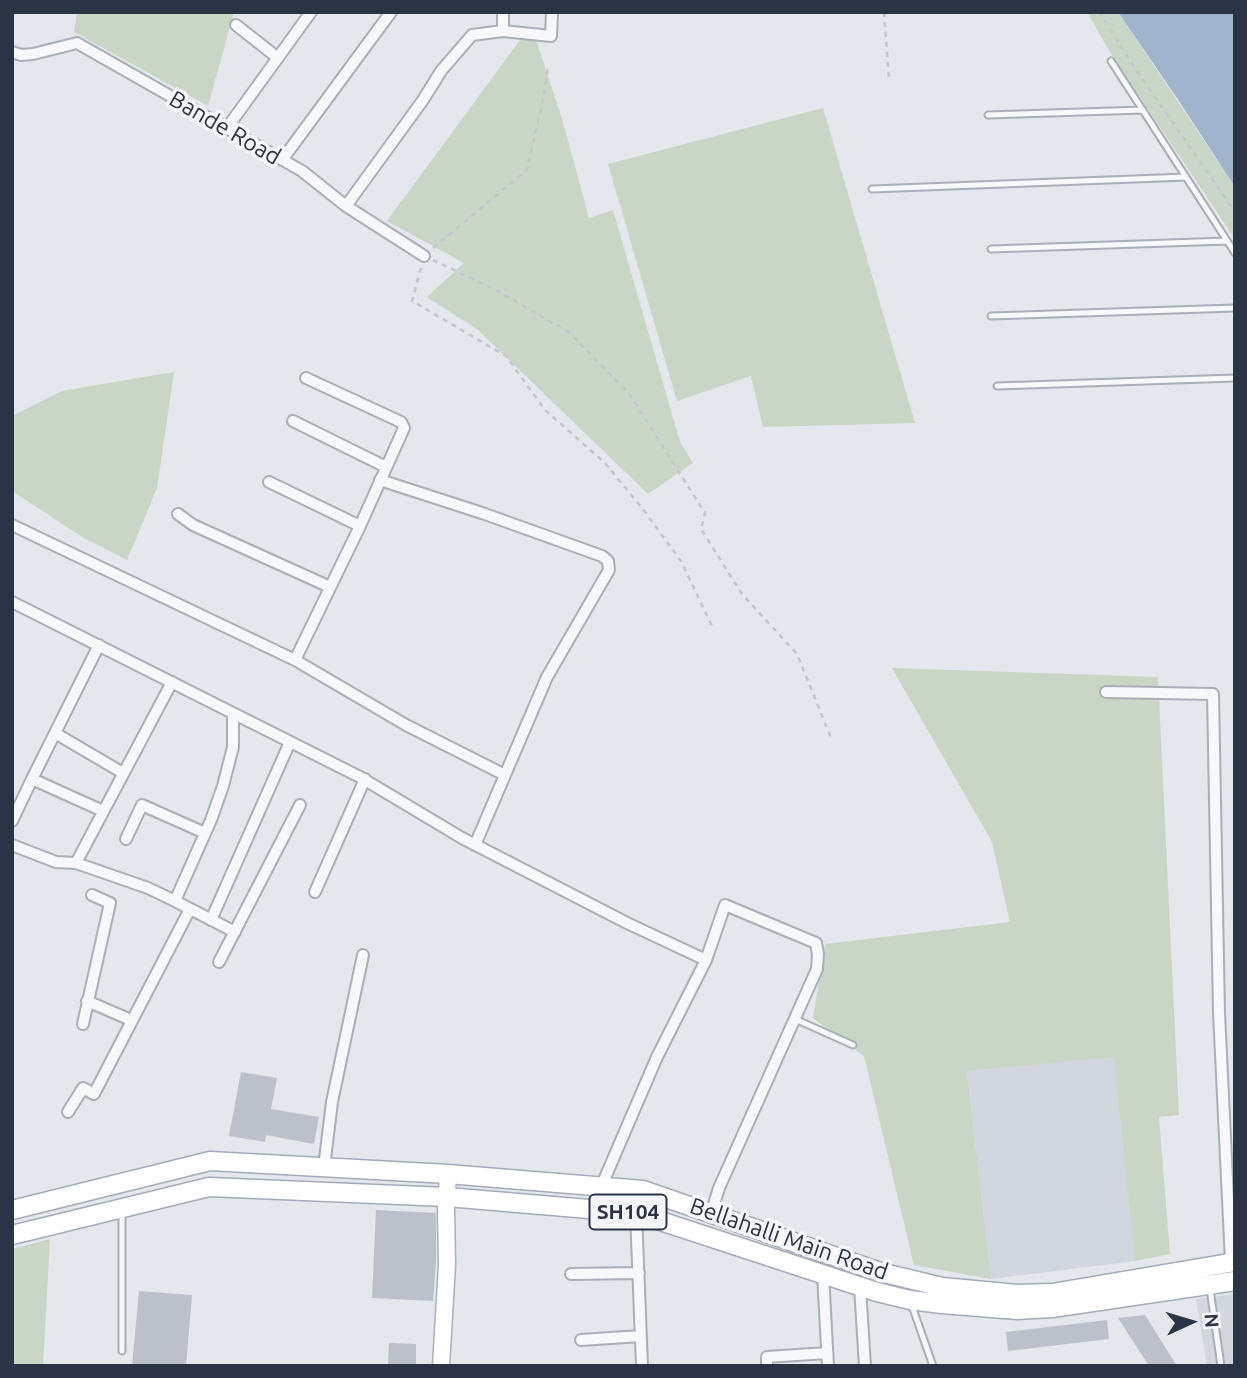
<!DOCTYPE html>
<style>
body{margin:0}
#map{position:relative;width:1247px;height:1378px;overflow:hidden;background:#e4e7ec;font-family:Ubuntu,sans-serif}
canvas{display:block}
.frame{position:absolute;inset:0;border:14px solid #2b3445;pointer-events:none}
.north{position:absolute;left:1156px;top:1287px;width:70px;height:70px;-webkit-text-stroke:5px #f4f6f9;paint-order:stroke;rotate:86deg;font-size:19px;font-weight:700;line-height:28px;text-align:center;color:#2b3445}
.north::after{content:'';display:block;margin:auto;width:24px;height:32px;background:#2b3445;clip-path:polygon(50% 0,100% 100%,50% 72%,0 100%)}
</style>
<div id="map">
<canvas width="1247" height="1378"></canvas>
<div class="frame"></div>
<div class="north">N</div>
</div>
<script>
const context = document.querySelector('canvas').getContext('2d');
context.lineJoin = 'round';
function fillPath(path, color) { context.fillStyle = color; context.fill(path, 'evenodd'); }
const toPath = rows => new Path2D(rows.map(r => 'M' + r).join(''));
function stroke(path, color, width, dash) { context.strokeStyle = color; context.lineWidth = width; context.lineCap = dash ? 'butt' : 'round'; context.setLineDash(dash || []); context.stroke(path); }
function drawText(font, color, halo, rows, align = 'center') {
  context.font = font + ' Ubuntu,sans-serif'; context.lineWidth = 7; context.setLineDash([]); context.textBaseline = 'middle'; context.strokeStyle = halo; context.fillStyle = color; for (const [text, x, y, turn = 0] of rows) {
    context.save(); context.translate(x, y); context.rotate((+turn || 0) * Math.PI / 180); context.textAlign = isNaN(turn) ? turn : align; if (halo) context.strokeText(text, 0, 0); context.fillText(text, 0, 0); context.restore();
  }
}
fillPath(toPath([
 [1115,1056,1135,1261,991,1279,967,1071],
 [1235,1294,1235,1366,1207,1366,1196,1299]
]), '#d2d6de');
fillPath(toPath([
 [77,12,234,12,208,106,74,32],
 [1087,12,1118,12,1235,187,1235,239,1111,54],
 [520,40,536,40,563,122,589,218,613,210,680,442,693,463,648,494,478,330,427,297,464,263,387,221],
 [823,108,915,423,763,427,751,376,677,401,608,164],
 [174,372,157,488,127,560,84,538,12,491,12,416,62,391],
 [892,668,1158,677,1179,1115,1159,1117,1170,1254,1135,1261,1114,1057,967,1071,991,1279,914,1265,864,1056,813,1018,825,944,1010,922,992,842],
 [50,1239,43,1366,12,1366,12,1249]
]), '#c9d6c5');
fillPath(toPath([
 [1118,12,1235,12,1235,187,1179,101]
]), '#9fb4cc');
fillPath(toPath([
 [241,1072,277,1078,271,1109,319,1117,314,1144,266,1135,265,1142,229,1136],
 [376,1210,436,1213,436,1261,433,1301,372,1298],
 [139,1291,192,1295,186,1366,132,1366],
 [1145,1315,1177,1366,1149,1366,1118,1318],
 [1107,1320,1109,1339,1008,1351,1006,1332],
 [389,1343,416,1344,416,1366,388,1366]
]), '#bbc0ca');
const lane = toPath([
 [1111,61,1235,253],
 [988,115,1143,110],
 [872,189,1186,177],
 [991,249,1227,241],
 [991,316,1235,308],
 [997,386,1235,378],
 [795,1019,853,1045],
 [1207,1268,1221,1366],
 [911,1303,933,1366],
 [122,1351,122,1211]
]);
const street = toPath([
 [503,12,503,31],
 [236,25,278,58],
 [12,52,21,55,33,54,77,43,302,171,346,206,424,256],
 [227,128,311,12],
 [282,160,391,12],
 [346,206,423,100,441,71,472,35,503,31,551,36,552,12],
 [293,421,386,467],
 [380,480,482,513,602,556,608,561,609,570,547,677,475,845],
 [269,482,360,526],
 [178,514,193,525,330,587],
 [12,525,295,660,406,725,505,775],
 [12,602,360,777,462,838,627,923,706,960],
 [99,645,55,733,123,773],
 [295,660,360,526,404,428,401,422,306,378],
 [172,682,76,863,148,888,175,901],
 [1106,692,1213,694,1219,1013,1231,1262],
 [233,713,233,747,223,786,211,820,175,901,235,932],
 [55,733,32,779,103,811],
 [12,821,32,779],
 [126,839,142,805,205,833],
 [12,845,56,862,76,863],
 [315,892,365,779],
 [211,920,290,742],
 [219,962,300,805],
 [87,1001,131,1020],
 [83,1024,110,903,92,895],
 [68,1112,83,1088,94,1094,190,909],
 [324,1167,332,1102,363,955],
 [601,1187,657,1057,706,960,725,905,816,943,818,954,817,969,719,1188,711,1214],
 [636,1213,642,1366],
 [571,1274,639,1273],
 [823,1274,828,1366],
 [860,1287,865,1366],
 [581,1340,641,1336],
 [767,1366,767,1357,827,1353]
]);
const secondary = toPath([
 [441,1366,447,1265,446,1209,448,1174]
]);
const primary = toPath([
 [12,1210,210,1161,448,1174,643,1190,880,1272,942,1287,1017,1294,1052,1293,1235,1262],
 [12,1235,209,1187,447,1197,636,1213,877,1292,910,1300,942,1304,1017,1310,1052,1308,1235,1281]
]);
stroke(lane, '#a9aeb7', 9);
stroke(street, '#a9aeb7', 14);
stroke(secondary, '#a9aeb7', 19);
stroke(primary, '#a3abb8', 21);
stroke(toPath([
 [884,12,889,80],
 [1099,12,1135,68,1235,212],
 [433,248,527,170,544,95,548,66],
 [433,260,496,290,570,333,630,395,705,513,701,529,742,594,797,654,831,738],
 [421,268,412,301,506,356,545,410,605,463,642,508,681,561,712,626]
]), '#c2c5cb', 2.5, [5, 5]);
stroke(lane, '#f7f8fa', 5);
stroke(street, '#f7f8fa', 10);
stroke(secondary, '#fff', 16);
stroke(primary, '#fff', 18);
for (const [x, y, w] of [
 [628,1212,77]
]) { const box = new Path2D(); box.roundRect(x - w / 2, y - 17.5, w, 35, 5); context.fillStyle = '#f4f6f9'; context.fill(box); stroke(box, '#2b3445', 2); }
drawText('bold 21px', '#2b3445', null, [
 ["SH104",628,1212]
]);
drawText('23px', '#2b3445', '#f4f6f9', [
 ["Bande Road",225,128,30],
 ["Bellahalli Main Road",789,1239,19]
]);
</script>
